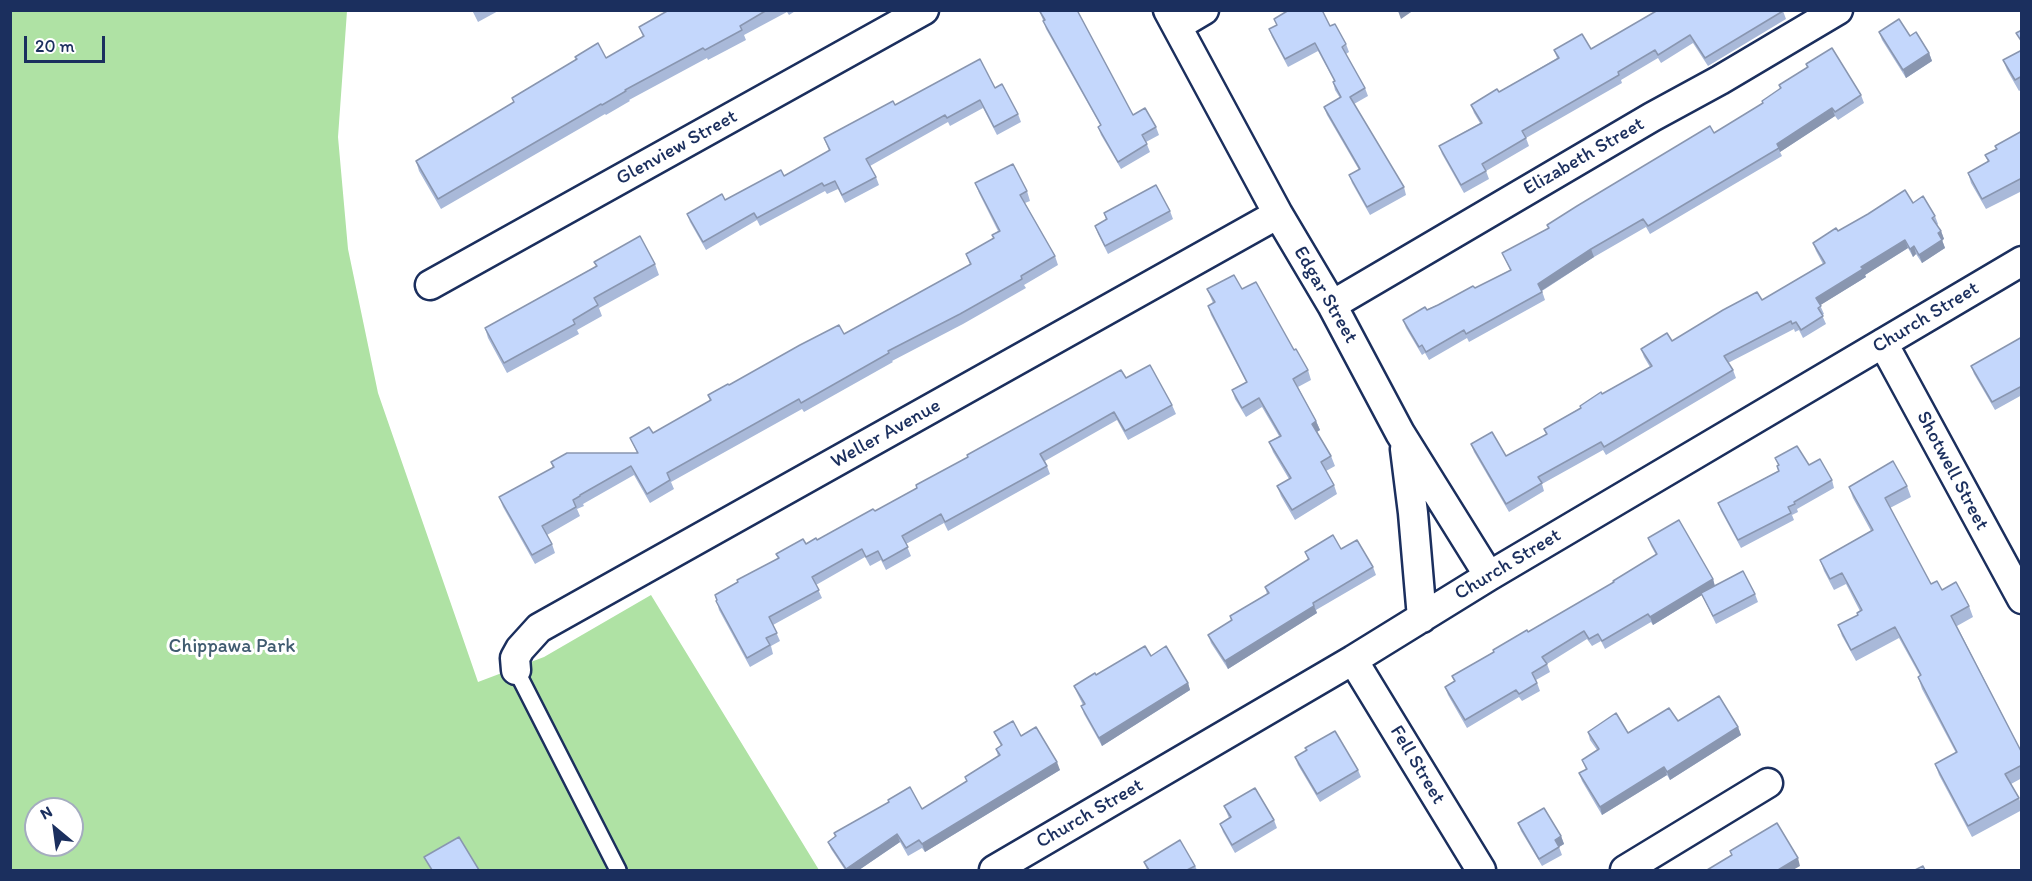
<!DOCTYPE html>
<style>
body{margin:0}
#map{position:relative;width:2032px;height:881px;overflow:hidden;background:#fff;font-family:Itim,sans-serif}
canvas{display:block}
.frame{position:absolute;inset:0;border:12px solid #1b2f5e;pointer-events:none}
.north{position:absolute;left:24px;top:797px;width:60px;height:60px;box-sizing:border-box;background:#fff;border:2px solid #a4acbf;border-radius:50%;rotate:331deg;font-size:16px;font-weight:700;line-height:24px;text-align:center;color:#1b2f5e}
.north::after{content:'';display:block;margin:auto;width:21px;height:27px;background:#1b2f5e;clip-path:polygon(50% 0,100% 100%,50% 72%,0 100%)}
.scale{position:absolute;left:24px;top:36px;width:81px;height:27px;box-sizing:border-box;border:3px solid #1b2f5e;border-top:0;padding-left:8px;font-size:18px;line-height:21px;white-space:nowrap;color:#1b2f5e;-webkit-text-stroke:4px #fff;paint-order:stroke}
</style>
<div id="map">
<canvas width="2032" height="881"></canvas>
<div class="frame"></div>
<div class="north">N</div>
<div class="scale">20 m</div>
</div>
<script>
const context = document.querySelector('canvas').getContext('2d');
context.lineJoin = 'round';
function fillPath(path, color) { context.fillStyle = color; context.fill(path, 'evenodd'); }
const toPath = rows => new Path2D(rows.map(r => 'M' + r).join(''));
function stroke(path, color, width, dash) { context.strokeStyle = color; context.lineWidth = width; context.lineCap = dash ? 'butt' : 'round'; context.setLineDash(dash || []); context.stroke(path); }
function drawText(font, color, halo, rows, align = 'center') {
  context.font = font + ' Itim,sans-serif'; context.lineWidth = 6; context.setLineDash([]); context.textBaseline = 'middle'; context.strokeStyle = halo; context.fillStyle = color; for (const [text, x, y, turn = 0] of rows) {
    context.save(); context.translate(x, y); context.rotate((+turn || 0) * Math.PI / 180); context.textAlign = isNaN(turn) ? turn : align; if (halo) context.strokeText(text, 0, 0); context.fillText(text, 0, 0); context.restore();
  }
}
fillPath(toPath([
 [10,11,347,11,338,137,348,249,378,393,478,682,544,657,651,595,819,870,11,870],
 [36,809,72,809,72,845,36,845]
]), '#afe2a4');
const lane = toPath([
 [516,670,618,870]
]);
const street = toPath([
 [1168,10,1278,214,1332,305,1400,433,1489,576],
 [1177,26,1204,10],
 [430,285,924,10],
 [1332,305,1652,117,1720,80,1838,10],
 [1883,343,2022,599],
 [1405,449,1413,513,1422,618],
 [1353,660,1481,870],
 [516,670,515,658,520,649,539,628,1278,214],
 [994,870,1353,660,1489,576,2022,261],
 [1625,870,1768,783]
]);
stroke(lane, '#1b2f5e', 20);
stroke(street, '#1b2f5e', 33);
stroke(lane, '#fff', 15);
stroke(street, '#fff', 28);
fillPath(toPath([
 [472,10,500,10,478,22],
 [669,10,797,10,789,15,787,12,744,35,746,40,708,60,707,58,629,100,630,101,606,115,605,114,441,209,419,171,416,161,514,103,512,98,576,60,575,57,606,58,643,37,639,27],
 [1039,10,1077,10,1133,115,1156,127,1159,135,1146,142,1150,152,1121,169,1101,135,1098,127,1100,125,1046,29,1043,20],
 [1783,11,1786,19,1708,66,1693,43,1661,63,1658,58,1621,80,1622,83,1526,138,1529,146,1486,171,1489,179,1464,193,1442,154,1439,146,1480,123,1474,113,1471,105,1499,92,1557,58,1554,50,1591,49],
 [1274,19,1330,26,1346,44,1349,52,1346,54,1365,88,1368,96,1354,104,1404,187,1406,195,1370,215,1352,183,1349,175,1359,170,1327,115,1324,107,1340,98,1335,90,1333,82,1334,81,1318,51,1288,67,1272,37,1269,29,1277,25],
 [1879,32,1910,36,1929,53,1932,61,1906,78,1882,40],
 [2022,50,2022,89,2019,91,2007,70,2003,60],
 [1806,64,1861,95,1864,103,1838,120,1835,116,1780,152,1782,156,1650,234,1646,227,1594,257,1542,291,1545,300,1469,342,1467,338,1429,360,1425,353,1422,355,1406,328,1403,320,1475,288,1510,270,1502,253,1549,228,1547,225,1714,133,1763,103,1762,101,1780,89,1779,85,1807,68],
 [995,88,1018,114,1021,122,997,135,983,108,950,126,948,122,870,166,876,177,879,185,845,203,838,189,827,194,825,191,760,226,757,220,706,250,690,222,687,214,725,200,784,176,829,151,824,138,895,105],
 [2022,131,2022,191,1986,209,1971,183,1968,173,1988,162,1985,155,1996,149,1995,146],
 [975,183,1027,191,1030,201,1025,203,1055,256,1058,265,1024,285,1026,288,963,324,892,361,893,362,804,412,802,409,671,482,674,489,650,503,634,475,583,504,584,506,577,509,580,516,547,535,552,544,555,553,535,564,503,507,499,497,553,468,551,462,637,453,630,438,653,433,710,401,708,395,844,334,970,265,966,254,994,238,992,235,998,231,979,193],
 [1913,203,1935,216,1938,224,1937,225,1941,231,1944,239,1942,240,1945,248,1922,263,1916,254,1913,257,1908,248,1865,275,1866,277,1820,305,1824,314,1822,315,1826,324,1803,338,1799,330,1795,332,1794,329,1728,363,1733,370,1736,378,1606,455,1603,450,1542,484,1544,491,1509,512,1474,452,1471,444,1506,456,1546,434,1544,429,1650,367,1644,357,1641,349,1672,341,1762,300,1823,264,1816,251,1813,243,1838,231],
 [1170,211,1173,219,1108,254,1098,234,1095,226,1106,220,1104,213],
 [594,262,655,264,659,275,599,308,602,316,577,330,579,334,507,373,488,338,485,328,596,266],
 [1207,289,1242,289,1294,350,1308,370,1311,380,1298,387,1316,421,1320,430,1317,432,1331,456,1335,466,1326,471,1334,485,1337,494,1295,520,1281,496,1277,486,1289,479,1273,452,1269,442,1279,436,1262,407,1246,417,1235,399,1232,390,1246,382,1211,315,1208,306,1213,303],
 [2022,337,2022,395,1995,410,1974,374,1971,366],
 [1126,378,1172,405,1176,414,1128,440,1117,420,1045,461,1050,474,948,531,944,523,906,544,911,556,886,570,881,560,870,566,865,557,816,585,822,598,773,625,780,641,771,646,773,654,750,667,719,610,715,595,778,558,776,554,817,540,875,511],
 [1775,458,1809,465,1832,480,1834,488,1797,509,1798,512,1792,515,1794,520,1741,548,1721,511,1718,503,1778,471,1777,466,1778,465],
 [1907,486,1911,497,1890,508,1931,584,1969,606,1973,617,1957,626,2022,753,2022,778,2011,784,2019,798,2022,807,2022,810,1972,837,1939,775,1935,764,1956,753,1922,689,1918,677,1920,676,1899,638,1856,661,1842,636,1838,625,1858,615,1860,611,1846,584,1834,590,1824,571,1820,560,1871,531,1853,498,1849,487],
 [1648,538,1713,579,1715,586,1755,594,1758,602,1716,624,1702,595,1653,625,1651,622,1605,649,1601,641,1592,646,1587,639,1547,664,1550,672,1536,680,1540,691,1522,701,1519,697,1467,728,1448,695,1445,687,1454,681,1452,676,1614,582,1656,555,1651,546],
 [1341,549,1373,567,1376,575,1316,610,1317,613,1228,669,1211,643,1208,635,1231,621,1230,616,1267,594,1265,587,1308,560,1305,552],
 [1151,656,1188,683,1190,690,1102,746,1084,714,1081,706,1083,705,1077,693,1074,686,1096,675],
 [1678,721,1738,727,1741,735,1670,780,1667,775,1602,815,1582,781,1579,773,1586,770,1582,760,1597,750,1590,740,1588,732,1628,733],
 [994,732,1021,736,1060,770,925,852,922,848,908,856,900,842,859,870,845,870,831,849,828,842,835,837,834,833,922,809,967,782,965,777,998,756,996,749,1001,746],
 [1295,757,1358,770,1361,777,1320,802,1298,765],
 [1224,806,1274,820,1277,828,1235,853,1223,832,1220,824,1229,818],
 [1518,823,1561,836,1564,844,1559,847,1562,855,1542,866,1521,831],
 [1144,862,1195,866,1197,870,1147,870]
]), '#a9b9d9');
fillPath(toPath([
 [1399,10,1414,10,1401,19,1398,11],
 [1929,53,1932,61,1906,78,1903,70],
 [1832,108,1835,116,1780,152,1777,144],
 [1941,231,1944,239,1941,241,1938,233],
 [1905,240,1908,248,1865,275,1866,277,1819,306,1816,298,1861,267],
 [1942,240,1945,248,1922,263,1919,255],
 [1914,246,1916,254,1913,257,1910,249],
 [1591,249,1594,257,1541,291,1538,284],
 [1316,421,1320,430,1315,433,1312,424],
 [1713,579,1715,587,1653,625,1650,617],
 [1314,606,1317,613,1228,669,1225,661],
 [1188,683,1190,690,1102,746,1099,738],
 [1738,727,1741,735,1670,780,1667,772],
 [1057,762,1060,770,925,852,922,844],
 [1664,767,1667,775,1602,815,1600,807],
 [897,834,900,842,859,870,847,870,846,869],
 [1561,836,1564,844,1559,847,1555,840],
 [1798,858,1800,866,1793,870,1778,870]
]), '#8996b0');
const building = toPath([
 [669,10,767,10,740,26,742,30,705,50,703,48,625,90,626,91,602,105,601,104,438,199,416,161,514,102,512,98,577,59,575,57,598,43,606,58,644,36,639,27,669,10],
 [1039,10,1077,10,1133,115,1145,108,1156,127,1142,135,1147,144,1118,162,1098,127,1101,125,1043,21,1045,20,1039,10],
 [1289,10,1322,10,1330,26,1335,24,1346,44,1342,47,1365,88,1350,97,1404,187,1367,207,1349,175,1360,169,1324,107,1341,97,1333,82,1335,81,1315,43,1285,59,1269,29,1277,25,1274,19,1289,10],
 [1658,10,1783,11,1705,58,1690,35,1658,55,1655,50,1618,72,1619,75,1522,131,1526,138,1482,164,1486,171,1461,185,1439,146,1482,123,1471,105,1497,89,1499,92,1559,58,1554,50,1582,34,1591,49,1658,10],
 [1899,19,1910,36,1916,32,1929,53,1903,70,1879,32,1899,19],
 [2022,30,2022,42,2016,33,2022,30],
 [1832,48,1861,95,1835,112,1832,108,1777,144,1779,148,1648,226,1643,219,1591,249,1538,284,1542,292,1466,334,1464,330,1426,352,1422,345,1419,347,1403,320,1425,307,1427,310,1438,305,1473,286,1475,288,1511,270,1502,253,1549,228,1547,225,1577,206,1710,126,1714,133,1763,103,1762,101,1781,88,1779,85,1808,67,1806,64,1832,48],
 [2022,50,2022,76,2015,80,2003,60,2022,50],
 [980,59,995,88,1002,84,1018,114,994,127,980,100,947,118,945,115,866,159,876,177,842,195,835,181,824,186,822,183,757,218,754,213,703,242,687,214,722,194,725,200,781,170,784,176,830,150,824,138,893,101,895,105,980,59],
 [2022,131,2022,178,1982,199,1968,173,1989,161,1985,155,1997,149,1995,146,2022,131],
 [1013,164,1027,191,1020,195,1055,256,1021,276,1022,279,960,314,888,351,889,353,801,403,799,399,667,473,670,480,647,494,631,466,580,495,580,496,573,500,576,507,542,526,552,544,532,555,499,497,554,467,551,462,567,453,638,453,630,438,649,427,653,433,711,400,708,395,728,384,729,385,800,345,839,325,844,334,971,264,966,254,994,238,992,235,1000,231,975,183,1013,164],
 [1156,185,1170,211,1105,246,1095,226,1107,219,1104,213,1156,185],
 [1905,190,1913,203,1923,196,1935,216,1932,218,1941,231,1938,233,1942,240,1919,255,1914,246,1910,249,1905,240,1861,267,1863,269,1816,298,1821,306,1818,308,1823,316,1801,330,1796,322,1792,324,1791,321,1724,356,1733,370,1604,447,1601,442,1538,477,1542,483,1506,504,1471,444,1492,432,1506,456,1547,434,1544,429,1581,408,1580,406,1601,392,1602,394,1652,366,1641,349,1667,333,1672,341,1723,310,1757,292,1762,300,1825,263,1813,243,1836,228,1838,231,1868,214,1905,190],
 [640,236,655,264,594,298,598,305,573,320,575,324,504,363,485,328,597,266,594,262,640,236],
 [1234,275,1242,289,1256,282,1294,350,1296,349,1308,370,1293,379,1316,421,1312,424,1331,456,1321,462,1334,485,1292,510,1277,486,1291,478,1269,442,1281,436,1259,398,1242,408,1232,390,1247,382,1208,306,1215,302,1207,289,1234,275],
 [2022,337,2022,386,1992,402,1971,366,2022,337],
 [1150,365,1172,405,1125,431,1114,412,1040,454,1047,466,945,522,941,514,902,536,908,547,883,561,878,551,866,557,862,549,812,577,819,590,769,617,777,633,766,638,770,645,747,658,716,601,717,600,715,595,738,582,737,580,779,558,776,554,803,539,806,544,816,538,817,540,873,509,875,511,917,488,916,485,968,457,967,455,1121,370,1126,378,1150,365],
 [1797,446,1809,465,1820,459,1832,480,1794,502,1795,504,1788,507,1791,513,1738,540,1718,503,1779,471,1777,466,1779,465,1775,458,1797,446],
 [1893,461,1907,486,1885,498,1931,584,1937,581,1942,590,1956,582,1969,606,1951,616,2022,753,2022,765,2005,774,2019,798,1968,826,1935,764,1957,752,1918,677,1921,675,1895,627,1851,650,1838,625,1858,615,1857,613,1862,610,1842,573,1830,579,1820,560,1873,530,1849,487,1893,461],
 [1679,520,1713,579,1650,617,1648,614,1602,641,1598,634,1589,639,1584,631,1542,657,1547,664,1532,673,1537,683,1519,694,1516,690,1465,720,1445,687,1455,681,1452,676,1494,652,1493,650,1527,630,1528,632,1614,582,1613,581,1657,554,1648,538,1679,520],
 [1333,535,1341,549,1357,540,1373,567,1313,603,1314,606,1225,661,1208,635,1232,620,1230,616,1269,593,1265,587,1309,559,1305,552,1333,535],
 [1743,571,1755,594,1713,616,1701,593,1743,571],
 [1145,646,1151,656,1166,646,1188,683,1099,738,1081,706,1085,704,1074,686,1095,673,1096,675,1145,646],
 [1719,696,1738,727,1667,772,1664,767,1600,807,1579,773,1587,769,1582,760,1599,749,1588,732,1616,713,1628,733,1669,708,1678,721,1719,696],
 [1013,721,1021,736,1036,727,1057,762,922,844,919,840,906,848,897,834,846,869,828,842,836,836,834,833,889,802,888,800,910,787,922,809,967,781,965,777,1000,755,996,749,1002,745,994,732,1013,721],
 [1335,731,1358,770,1317,794,1295,757,1307,750,1305,748,1335,731],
 [1255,788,1274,820,1232,845,1220,824,1231,817,1224,806,1255,788],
 [1544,808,1561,836,1555,840,1559,847,1539,859,1518,823,1544,808],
 [1777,823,1798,858,1778,870,1707,870,1732,855,1730,851,1777,823],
 [459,837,479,870,432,870,424,857,459,837],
 [1180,840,1195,866,1187,870,1149,870,1144,862,1180,840],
 [1923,866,1925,870,1915,870,1923,866]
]);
fillPath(building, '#c4d7fc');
stroke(building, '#8996b0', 1.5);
drawText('20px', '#1b2f5e', '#fff', [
 ["Glenview Street",677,148,-29],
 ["Elizabeth Street",1584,157,-30],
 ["Edgar Street",1325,295,60],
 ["Church Street",1926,318,-31],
 ["Weller Avenue",886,434,-29],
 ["Shotwell Street",1952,471,62],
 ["Church Street",1508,565,-31],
 ["Fell Street",1417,765,59],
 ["Church Street",1090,814,-30]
]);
drawText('20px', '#405c70', '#fff', [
 ["Chippawa Park",232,647]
]);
</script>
